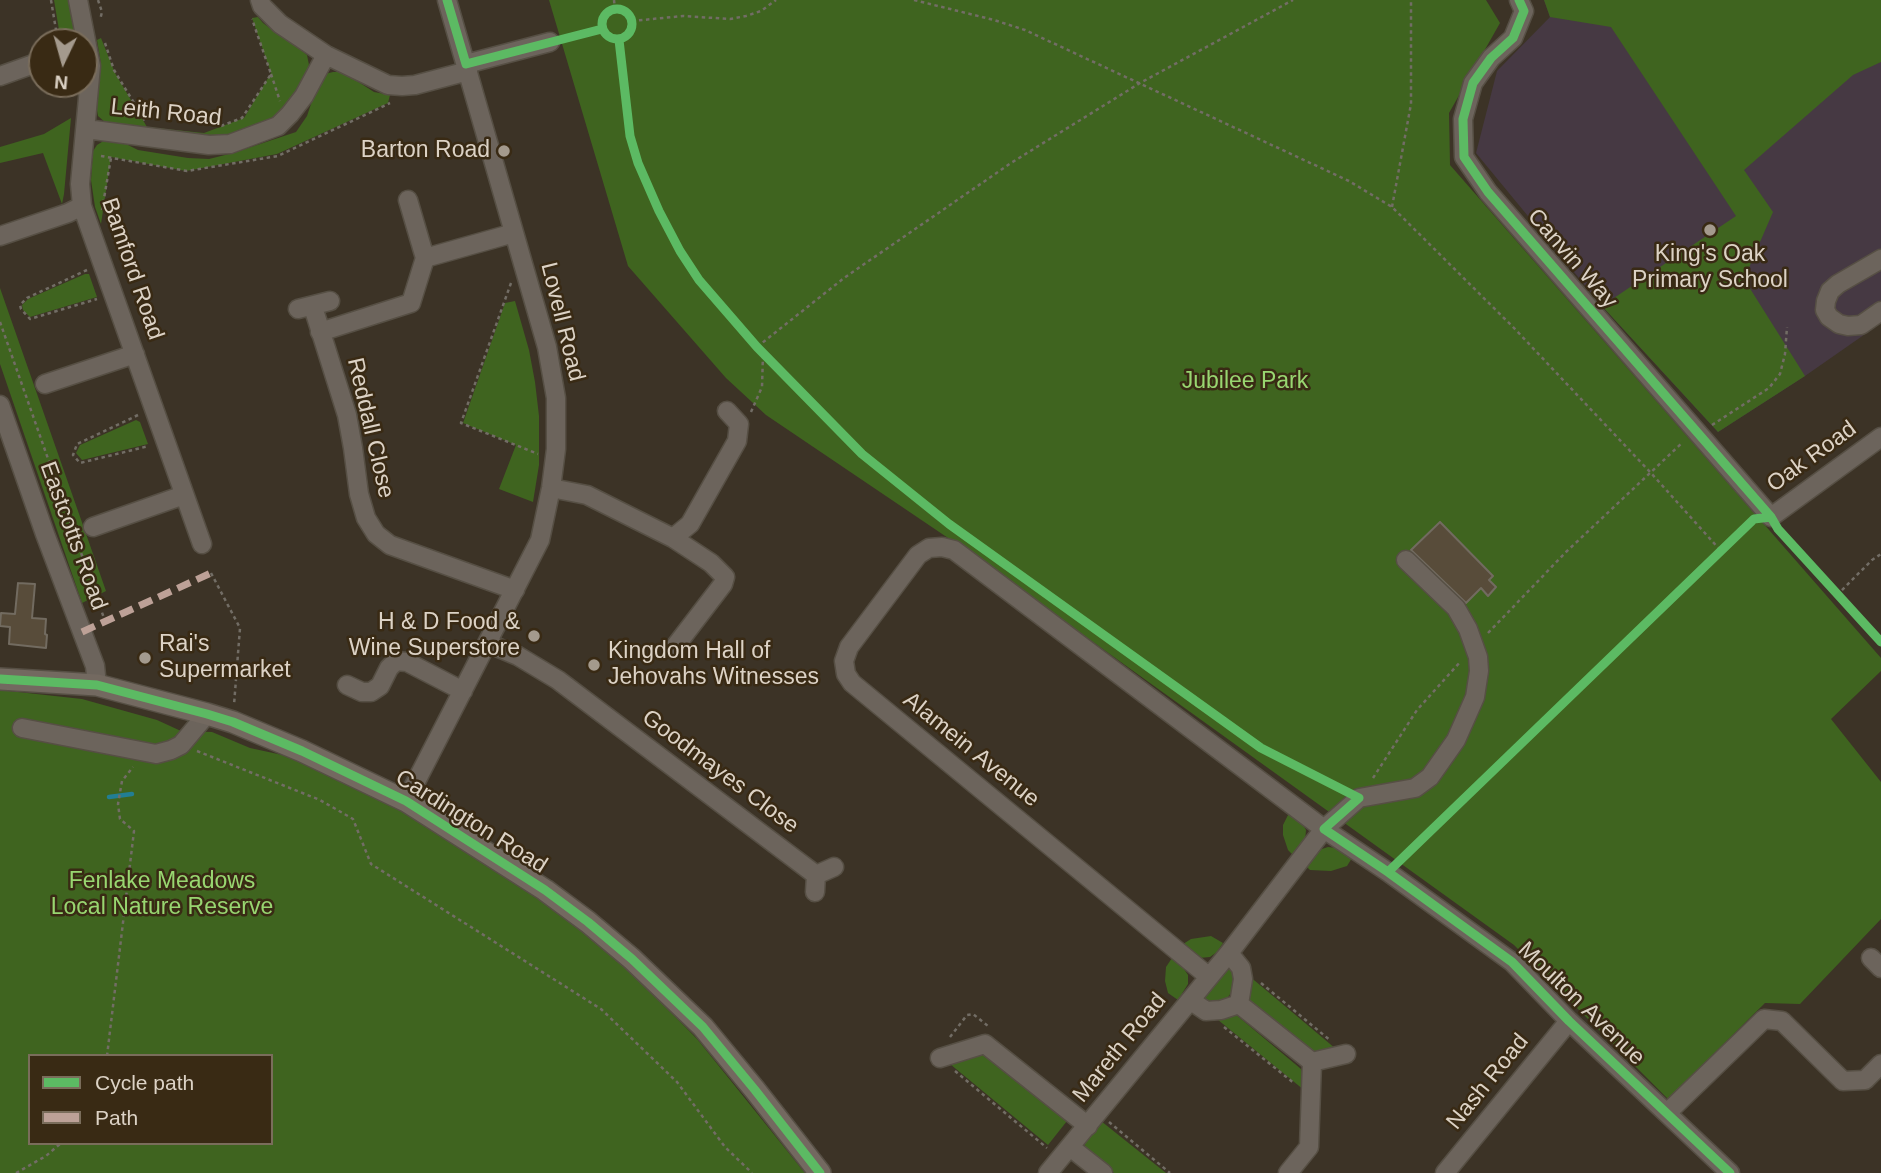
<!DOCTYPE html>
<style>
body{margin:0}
#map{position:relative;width:1881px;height:1173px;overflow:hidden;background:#3c3326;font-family:Arial,sans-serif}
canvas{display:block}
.legend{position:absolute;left:28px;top:1054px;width:245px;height:91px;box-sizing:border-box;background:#392a14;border:2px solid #7a6d5b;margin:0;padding:9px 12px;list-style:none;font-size:21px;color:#dcd2c5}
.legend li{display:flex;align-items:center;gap:14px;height:35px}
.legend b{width:35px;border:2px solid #7a6d5b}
.north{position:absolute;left:28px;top:28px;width:70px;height:70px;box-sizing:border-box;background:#392a14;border:2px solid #7a6d5b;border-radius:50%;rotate:185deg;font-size:19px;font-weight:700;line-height:28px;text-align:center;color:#dcd2c5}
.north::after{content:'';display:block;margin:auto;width:24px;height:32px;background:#a49a8d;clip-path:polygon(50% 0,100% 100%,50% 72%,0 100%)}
</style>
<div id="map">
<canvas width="1881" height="1173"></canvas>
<ul class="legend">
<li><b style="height:9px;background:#5cba63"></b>Cycle path</li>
<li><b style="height:9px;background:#bda197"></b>Path</li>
</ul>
<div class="north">N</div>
</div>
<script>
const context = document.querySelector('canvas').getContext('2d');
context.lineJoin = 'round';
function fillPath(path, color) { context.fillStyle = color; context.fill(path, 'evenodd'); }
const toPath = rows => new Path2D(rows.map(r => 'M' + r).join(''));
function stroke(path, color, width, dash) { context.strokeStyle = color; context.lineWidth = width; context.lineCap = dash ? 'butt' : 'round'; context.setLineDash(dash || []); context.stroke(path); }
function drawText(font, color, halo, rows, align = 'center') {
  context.font = font + ' Arial,sans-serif'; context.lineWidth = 5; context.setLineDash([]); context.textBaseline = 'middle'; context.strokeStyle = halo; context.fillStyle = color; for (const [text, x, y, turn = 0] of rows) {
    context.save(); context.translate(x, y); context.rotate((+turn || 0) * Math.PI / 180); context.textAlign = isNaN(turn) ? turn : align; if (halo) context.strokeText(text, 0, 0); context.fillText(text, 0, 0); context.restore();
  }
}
fillPath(toPath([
 [1544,0,1881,0,1881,323,1805,376,1718,432,1602,306,1476,153,1497,71,1550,17]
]), '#463943');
fillPath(toPath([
 [54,0,71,0,80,32,74,42,61,42],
 [549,0,1486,0,1500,23,1449,113,1450,165,1881,658,1881,671,1831,719,1881,782,1881,919,1800,1004,1765,1003,1668,1099,1514,945,954,542,766,415,726,378,628,266],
 [1544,0,1881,0,1881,62,1853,75,1744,170,1773,212,1744,279,1805,376,1718,432,1602,306,1736,216,1611,27,1550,17],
 [258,17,263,23,282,37,296,45,307,55,309,65,306,75,288,108,281,116,221,139,106,123,98,116,96,105,101,64,97,40,101,38,115,73,147,127,204,133,244,118,271,73,252,18],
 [333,72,343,72,374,92,390,95,388,103,277,154,186,171,111,157,101,224,95,207,91,180,93,151,97,145,105,140,118,140,138,150,188,158,209,159,233,153,296,132,307,116,315,92,325,74],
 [71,118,64,194,62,204,43,153,0,163,0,147,44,134],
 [85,274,89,274,97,297,30,317,23,310,22,305,28,299],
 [0,288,106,591,82,603,0,364],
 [515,301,529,350,535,382,539,416,539,465,533,502,499,489,516,445,463,423,505,303],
 [136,420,140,422,148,444,82,460,76,453,80,445],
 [0,690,82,699,157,720,181,731,212,732,250,748,301,759,346,781,410,815,500,872,584,929,653,994,698,1040,805,1173,0,1173],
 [30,1056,271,1056,271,1143,30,1143],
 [1289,813,1300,820,1306,830,1305,841,1294,856,1288,850,1283,835,1283,825],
 [1328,847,1336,848,1352,858,1347,866,1331,871,1310,870,1305,865,1319,850],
 [1211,936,1223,943,1217,952,1210,957,1199,958,1180,946,1191,939],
 [1172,958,1182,966,1188,975,1188,984,1178,1000,1168,993,1165,981,1166,967],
 [1224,969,1232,970,1236,977,1234,989,1228,997,1221,1002,1202,1002,1202,991],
 [1248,975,1336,1049,1317,1054,1306,1052,1247,1001],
 [1234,1013,1301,1069,1304,1080,1304,1090,1212,1015],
 [982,1052,1067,1121,1048,1145,950,1064],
 [1101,1121,1166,1173,1114,1173,1087,1152,1084,1142]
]), '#3f641f');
stroke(toPath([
 [109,797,132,794]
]), '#227e94', 4.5);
const building = toPath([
 [1440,522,1493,576,1489,580,1496,587,1488,596,1481,588,1466,603,1411,550,1440,522],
 [18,583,35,584,32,618,46,619,45,634,47,635,46,648,9,644,10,627,0,626,1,613,15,614,18,583]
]);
fillPath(building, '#584c3a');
stroke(building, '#726b60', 2);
const minor = toPath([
 [78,0,91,66,80,184,82,206,202,544],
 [260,0,262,6,280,24,326,55,388,85,402,86,415,85,468,71],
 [1519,0,1524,11,1513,38,1491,58,1473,83,1463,119,1464,157,1488,192,1771,517,1881,437],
 [466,64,550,42],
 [0,76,42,61],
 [86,129,209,145,230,144,278,126,290,114,304,96,326,55],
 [0,236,68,213,82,206],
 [425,258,514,233],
 [1881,259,1838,284,1830,291,1826,301,1825,310,1829,317,1839,324,1848,326,1861,325,1881,311],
 [313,307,347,415,353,448,359,494,366,518,376,534,390,545,515,590],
 [298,309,330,301],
 [320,332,411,303,425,258,408,200],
 [45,384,135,354],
 [0,405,45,534,95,666,97,685],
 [551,488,587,495,673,538,690,524,737,441,739,424,727,411],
 [93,527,184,495],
 [673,538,711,563,725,577,723,584,674,648],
 [487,643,518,656,558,680,816,875,815,892],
 [347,685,362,692,371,692,380,686,389,668,396,661,407,662,463,691],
 [22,728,156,754,171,750,181,745,207,714],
 [406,801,540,540,551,488,556,449,556,398,547,347,447,0],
 [816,875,834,867],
 [1871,958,1881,968],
 [1208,976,852,683,846,674,844,661,849,647,918,555,929,548,942,547,954,550,1324,829,1388,872,1512,962,1569,1021,1730,1173],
 [1190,1000,1206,1011,1221,1010,1239,1004,1243,979,1241,968,1229,953],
 [1239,1004,1312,1062,1346,1054],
 [940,1058,985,1044,1088,1126],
 [1667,1113,1764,1019,1782,1021,1843,1081,1865,1080,1881,1064],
 [1070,1147,1103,1173],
 [1048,1173,1229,953,1324,829,1359,798,1415,788,1430,777,1456,740,1475,697,1479,671,1478,657,1468,629,1456,608,1406,560],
 [1288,1173,1309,1147,1312,1062],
 [1445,1173,1569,1021]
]);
const major = toPath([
 [0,679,97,685,207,714,233,722,302,751,406,801,545,890,588,922,632,959,703,1027,755,1090,820,1173]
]);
stroke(minor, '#564f44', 21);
stroke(major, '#564f44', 24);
stroke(toPath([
 [51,0,58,42],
 [98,0,102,12,100,20],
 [614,0,615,9],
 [914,0,994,20,1025,30,1349,181,1392,207,1513,327,1651,473,1721,551],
 [632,21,683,16,730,19,746,16,761,11,776,0],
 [105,43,114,70,145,121],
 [271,74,280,101],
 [221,126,242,118,271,74,252,19],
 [101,156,187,171,278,156,390,103],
 [1392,207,1411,104,1411,0],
 [102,210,111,158],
 [87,270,27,298,20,305,21,309,30,319,97,299],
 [511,283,461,423,538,454],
 [0,322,105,621],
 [751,412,762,387,763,354,757,347,844,278,1011,163,1140,83,1293,0],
 [138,415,77,444,73,455,80,463,149,446],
 [1712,425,1769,388,1780,374,1785,354,1787,327],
 [211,573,240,628,234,705],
 [1837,595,1872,560,1881,554],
 [1488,633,1566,552,1683,442],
 [197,751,320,800,353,819,371,864,601,1009,677,1082,725,1147,752,1173],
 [1373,778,1417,710,1461,661],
 [1261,983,1331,1041],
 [1224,1027,1295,1084],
 [950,1037,967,1015,973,1014,988,1026],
 [107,1056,134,831,120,819,118,804,122,781,133,767],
 [955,1071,1047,1148],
 [1109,1122,1170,1173],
 [16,1173,46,1156,61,1143]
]), '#726d65', 2.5, [3.5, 3.5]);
stroke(minor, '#6c645c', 18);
stroke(major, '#736960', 21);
stroke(toPath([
 [82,632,211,573]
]), '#bda197', 7, [14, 7]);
stroke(toPath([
 [447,0,466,64,602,29],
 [1519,0,1524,11,1513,38,1491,58,1473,83,1463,119,1464,157,1488,192,1771,517,1778,529,1881,642],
 '602 24a15 15 0 1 1 30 0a15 15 0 1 1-30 0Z',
 [619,40,630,136,638,163,659,211,680,251,699,280,757,347,862,454,949,524,1261,748,1359,798,1324,829,1388,872,1512,962,1569,1021,1730,1173],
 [0,679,97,685,207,714,233,722,302,751,406,801,545,890,588,922,632,959,703,1027,755,1090,820,1173],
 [1388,872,1754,519,1771,517]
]), '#5cba63', 9);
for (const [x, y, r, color] of [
 [504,151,7,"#a49a8d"],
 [1710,230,7,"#a49a8d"],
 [534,636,7,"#a49a8d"],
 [145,658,7,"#a49a8d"],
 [594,665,7,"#a49a8d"]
]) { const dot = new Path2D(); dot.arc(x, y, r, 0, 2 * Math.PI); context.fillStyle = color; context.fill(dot); stroke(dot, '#392a14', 2.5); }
drawText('23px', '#dcd2c5', '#392a14', [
 ["Leith Road",166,113,6],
 ["Canvin Way",1572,259,49],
 ["Bamford Road",132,269,71],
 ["Lovell Road",562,322,76],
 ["Reddall Close",370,428,77],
 ["Oak Road",1812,457,-36],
 ["Eastcotts Road",73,536,70],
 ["Alamein Avenue",971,750,39],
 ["Goodmayes Close",720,772,37],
 ["Cardington Road",471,822,32],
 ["Moulton Avenue",1581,1004,44],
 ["Mareth Road",1120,1048,-51],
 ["Nash Road",1488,1082,-51]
]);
drawText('23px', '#dcd2c5', '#392a14', [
 ["Barton Road",490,151],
 ["King's Oak",1710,255,"center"],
 ["Primary School",1710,281,"center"],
 ["H & D Food &",520,623],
 ["Wine Superstore",520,649],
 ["Rai's",159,645,"left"],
 ["Supermarket",159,671,"left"],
 ["Kingdom Hall of",608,652,"left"],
 ["Jehovahs Witnesses",608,678,"left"]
], 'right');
drawText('23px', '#98d670', '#392a14', [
 ["Jubilee Park",1245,382],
 ["Fenlake Meadows",162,882],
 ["Local Nature Reserve",162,908]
]);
</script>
